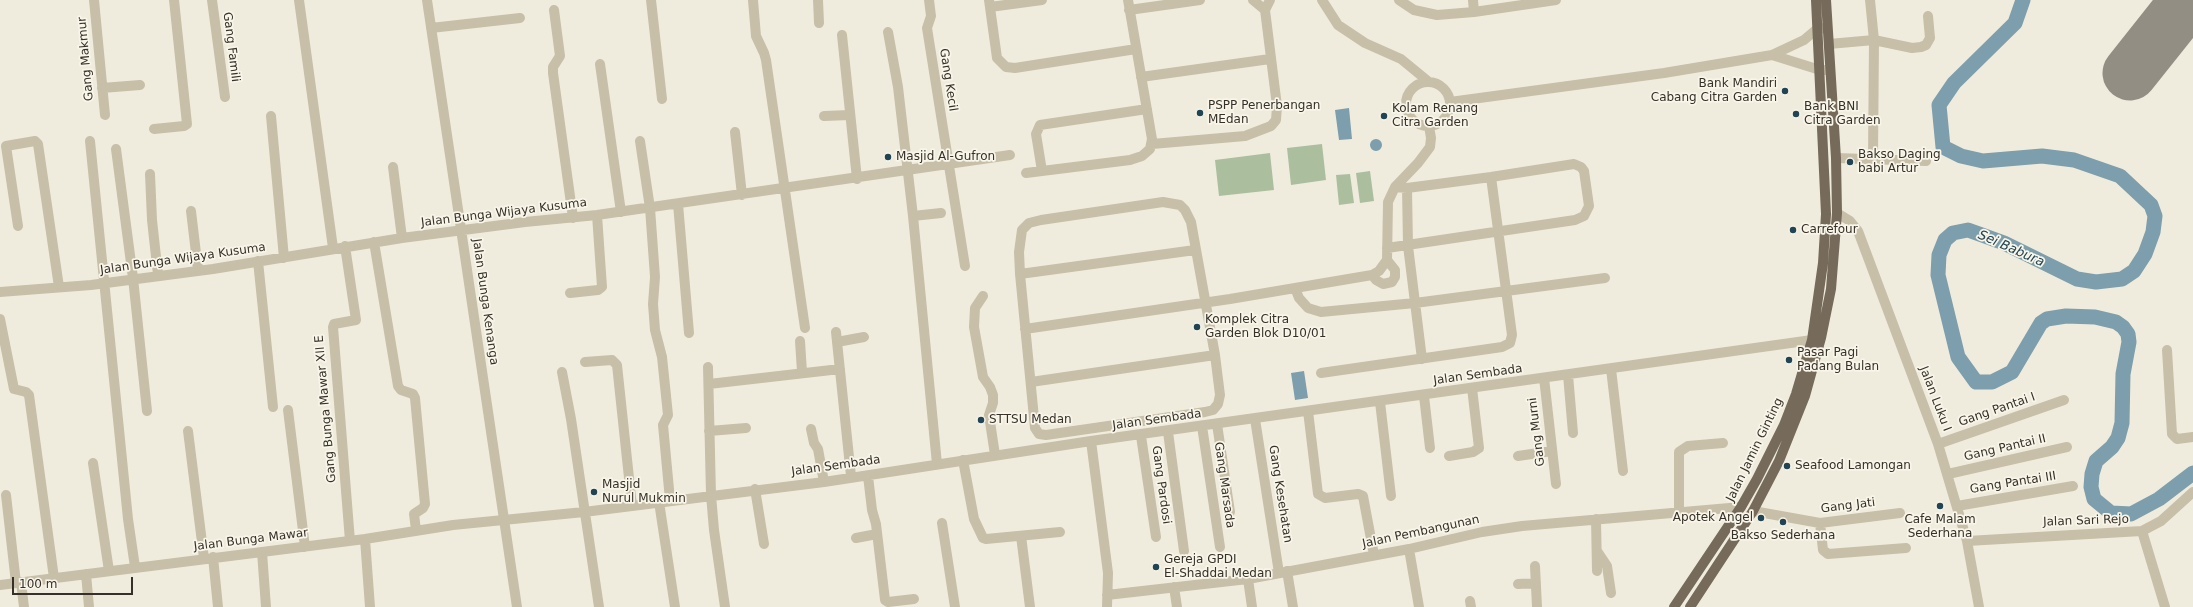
<!DOCTYPE html>
<style>
body{margin:0}
#map{position:relative;width:2193px;height:607px;overflow:hidden;background:#f0ecdd;font-family:"DejaVu Sans",sans-serif}
canvas{display:block}
.scale{position:absolute;left:12px;top:577px;width:121px;height:18px;box-sizing:border-box;border:2px solid #363029;border-top:0;padding-left:5px;font-size:12px;line-height:14px;white-space:nowrap;color:#363029;-webkit-text-stroke:3px #f8f5e9;paint-order:stroke}
</style>
<div id="map">
<canvas width="2193" height="607"></canvas>
<div class="scale">100 m</div>
</div>
<script>
const context = document.querySelector('canvas').getContext('2d');
context.lineJoin = 'round';
function fillPath(path, color) { context.fillStyle = color; context.fill(path, 'evenodd'); }
const toPath = rows => new Path2D(rows.map(r => 'M' + r).join(''));
function stroke(path, color, width, dash) { context.strokeStyle = color; context.lineWidth = width; context.lineCap = dash ? 'butt' : 'round'; context.setLineDash(dash || []); context.stroke(path); }
function drawText(font, color, halo, rows, align = 'center') {
  context.font = font + ' "DejaVu Sans",sans-serif'; context.lineWidth = 3.5; context.setLineDash([]); context.textBaseline = 'middle'; context.strokeStyle = halo; context.fillStyle = color; for (const [text, x, y, turn = 0] of rows) {
    context.save(); context.translate(x, y); context.rotate((+turn || 0) * Math.PI / 180); context.textAlign = isNaN(turn) ? turn : align; if (halo) context.strokeText(text, 0, 0); context.fillText(text, 0, 0); context.restore();
  }
}
fillPath(toPath([
 [1322,144,1326,180,1291,185,1287,148],
 [1270,153,1274,190,1219,196,1215,160],
 [1370,171,1374,201,1360,203,1356,173],
 [1350,174,1354,203,1339,205,1336,175]
]), '#abbf9e');
fillPath(toPath([
 [1349,108,1352,139,1339,140,1335,110],
 '1370 145a6 6 0 1 1 12 0a6 6 0 1 1-12 0Z',
 [1304,371,1308,398,1295,400,1291,373]
]), '#7d9eac');
stroke(toPath([
 [2023,0,2015,23,1954,83,1939,105,1943,147,1961,156,1983,161,2042,156,2074,160,2120,176,2151,205,2155,216,2153,232,2145,254,2134,271,2122,279,2096,282,2077,279,2004,243,1982,235,1968,230,1953,233,1945,240,1939,255,1938,275,1958,357,1976,382,1992,382,2012,372,2041,323,2047,319,2066,316,2095,317,2116,322,2123,327,2128,334,2129,342,2123,374,2122,423,2118,438,2112,447,2096,461,2092,474,2091,487,2094,499,2111,513,2131,514,2159,499,2193,473]
]), '#7d9eac', 15);
stroke(toPath([
 [2130,73,2188,0]
]), '#938e83', 55);
stroke(toPath([
 [94,0,105,115],
 [212,0,225,97],
 [299,0,333,248],
 [427,0,517,607],
 [651,0,662,99],
 [753,0,756,36,764,53,766,60,805,328],
 [818,0,819,23],
 [929,0,931,16,927,28,965,266],
 [989,0,997,58,1006,67,1015,68,1136,49],
 [1253,0,1265,10,1270,0],
 [1322,0,1338,25,1365,43,1401,59,1429,82],
 [1399,0,1414,10,1437,15,1474,12,1556,0],
 [1473,0,1474,12],
 [1870,0,1874,40,1873,159],
 [990,7,1042,0],
 [554,10,560,56,553,67,553,73,573,218],
 [1129,10,1200,0],
 [431,28,520,18],
 [888,32,898,87,913,216,937,464],
 [842,35,857,179],
 [1829,44,1874,40,1912,48,1921,47,1926,45,1930,38,1928,16],
 [1772,55,1820,70,1827,70],
 [600,64,621,212],
 [1141,77,1270,59],
 '1406 104a22 22 0 1 1 44 0a22 22 0 1 1-44 0Z',
 [102,88,140,85],
 [1450,102,1664,73,1772,55,1804,40,1817,29,1824,28],
 [271,116,284,258],
 [824,116,850,115],
 [154,129,184,126,187,124,174,0],
 [735,132,742,195],
 [90,141,128,519,135,567],
 [640,141,650,208,655,277,653,304,655,330,662,357,668,415,663,425,670,500],
 [1152,144,1245,136,1271,126,1276,120,1277,106,1265,10],
 [116,149,133,278,147,411],
 [1836,158,1926,161],
 [393,167,402,238],
 [1042,171,1036,134,1040,125,1147,109],
 [1026,173,1130,160,1142,156,1150,149,1152,139,1128,0],
 [150,174,152,220,158,275],
 [1407,188,1408,246,1422,359],
 [1163,202,1180,205,1185,210,1191,222,1215,355,1220,395,1218,404,1213,410,1205,412,1046,435,1039,434,1035,428,1020,274,1019,252,1022,230,1029,223,1041,220,1163,202],
 [678,204,689,333],
 [191,211,198,270],
 [1837,213,1850,221,1858,231,1938,444,1967,541,1979,607],
 [913,216,941,213],
 [18,226,6,146,35,141,38,144,59,287],
 [374,242,398,386,401,390,413,394,415,398,425,504,423,508,414,514,416,530],
 [345,246,356,320,334,324,333,327,350,541],
 [1387,248,1575,220,1584,216,1589,206,1584,171,1581,167,1574,164,1491,177,1407,188,1395,187],
 [258,261,273,407],
 [1020,274,1195,250],
 [1372,275,1376,280,1383,284,1392,282,1395,277,1395,270,1387,260],
 [1295,288,1299,298,1308,308,1321,312,1415,303,1605,278],
 [0,292,91,285,213,269,402,238,525,222,597,215,1010,155],
 [570,293,598,290,602,287,597,215],
 [983,296,975,308,974,327,983,377,990,387,993,395,993,403,989,415,995,455],
 [0,319,14,389,26,392,29,395,54,578],
 [1025,329,1230,299,1372,275,1379,271,1387,260,1388,202,1395,187,1418,163,1430,147,1431,138,1429,126],
 [836,332,851,476],
 [800,341,802,372],
 [837,342,864,337],
 [2167,350,2172,434,2177,439,2193,437],
 [585,362,612,360,617,365,632,506],
 [708,367,711,495,714,530,725,607],
 [1611,369,1623,471],
 [562,372,571,419,599,607],
 [1321,373,1502,347,1510,343,1512,335,1491,177],
 [1568,375,1573,433],
 [1544,378,1556,484],
 [1031,382,1215,355],
 [709,384,840,369],
 [1424,396,1430,448],
 [1380,402,1391,496],
 [288,410,305,547],
 [1308,411,1318,494,1325,498,1358,494,1363,496,1374,555],
 [1255,419,1279,573],
 [1217,424,1230,512],
 [1202,426,1220,547],
 [811,429,814,443,818,449,824,482],
 [188,431,204,558],
 [709,431,746,428],
 [1168,432,1184,551],
 [1141,436,1156,537],
 [1091,441,1108,573,1107,607],
 [1938,444,2064,400],
 [1449,456,1473,452,1479,448,1472,388],
 [1518,456,1552,451],
 [963,460,974,519,983,538,986,539,1060,532],
 [93,463,109,571],
 [1948,474,2067,447],
 [868,476,872,510,876,524,885,600,888,602,914,599],
 [755,489,764,544],
 [6,495,16,583],
 [659,502,675,607],
 [1957,506,2073,486],
 [1753,511,1820,523,1900,513],
 [1679,512,1679,452,1688,446,1723,443],
 [1596,519,1597,571],
 [942,523,955,607],
 [1820,523,1823,550,1828,554,1906,548],
 [2142,531,2165,607],
 [1021,536,1030,607],
 [856,538,877,534],
 [365,539,370,607],
 [1967,541,2142,531,2161,521,2193,492],
 [1409,549,1419,607],
 [1597,551,1607,566,1611,593],
 [262,552,266,607],
 [213,557,218,607],
 [1535,566,1537,607],
 [1287,571,1293,607],
 [86,574,89,607],
 [1248,579,1252,607],
 [21,582,24,607],
 [1518,584,1536,583],
 [0,585,365,539,453,525,584,512,824,482,1091,441,1812,340],
 [1174,587,1177,607],
 [1107,595,1248,579,1409,549,1482,532,1522,526,1741,507],
 [1470,601,1471,607]
]), '#c8bfa9', 10);
stroke(toPath([
 [1674,607,1741,507,1757,479,1784,425,1796,394,1812,340,1823,263,1826,214,1816,0],
 [1690,607,1753,511,1779,461,1805,396,1821,338,1831,289,1837,213,1836,158,1826,0]
]), '#766b5b', 10);
for (const [x, y, r, color] of [
 [1785,91,4,"#214454"],
 [1200,113,4,"#214454"],
 [1796,114,4,"#214454"],
 [1384,116,4,"#214454"],
 [888,157,4,"#214454"],
 [1850,162,4,"#214454"],
 [1793,230,4,"#214454"],
 [1197,327,4,"#214454"],
 [1789,360,4,"#214454"],
 [981,420,4,"#214454"],
 [1787,466,4,"#214454"],
 [594,492,4,"#214454"],
 [1940,506,4,"#214454"],
 [1761,518,4,"#214454"],
 [1783,522,4,"#214454"],
 [1156,567,4,"#214454"]
]) { const dot = new Path2D(); dot.arc(x, y, r, 0, 2 * Math.PI); context.fillStyle = color; context.fill(dot); stroke(dot, '#f8f5e9', 1.5); }
drawText('12px', '#363029', '#f8f5e9', [
 ["Gang Famili",231,47,83],
 ["Gang Makmur",86,59,-95],
 ["Gang Kecil",948,80,81],
 ["Jalan Bunga Wijaya Kusuma",504,213,-7],
 ["Jalan Bunga Wijaya Kusuma",183,259,-8],
 ["Jalan Bunga Kenanga",485,302,82],
 ["Jalan Sembada",1478,375,-8],
 ["Jalan Luku I",1935,399,69],
 ["Gang Bunga Mawar XII E",326,409,-95],
 ["Gang Pantai I",1997,410,-19],
 ["Jalan Sembada",1157,420,-8],
 ["Gang Murni",1537,432,-97],
 ["Gang Pantai II",2005,448,-13],
 ["Jalan Jamin Ginting",1755,450,-64],
 ["Jalan Sembada",836,466,-8],
 ["Gang Pantai III",2013,483,-9],
 ["Gang Pardosi",1161,485,82],
 ["Gang Marsada",1224,485,82],
 ["Gang Kesehatan",1280,494,81],
 ["Gang Jati",1848,506,-7],
 ["Jalan Sari Rejo",2086,521,-2],
 ["Jalan Pembangunan",1421,532,-12],
 ["Jalan Bunga Mawar",251,540,-7]
]);
drawText('12px', '#363029', '#f8f5e9', [
 ["Bank Mandiri",1777,84,"right"],
 ["Cabang Citra Garden",1777,98,"right"],
 ["PSPP Penerbangan",1208,106],
 ["MEdan",1208,120],
 ["Bank BNI",1804,107],
 ["Citra Garden",1804,121],
 ["Kolam Renang",1392,109],
 ["Citra Garden",1392,123],
 ["Bakso Daging",1858,155],
 ["babi Artur",1858,169],
 ["Masjid Al-Gufron",896,157],
 ["Carrefour",1801,230],
 ["Komplek Citra",1205,320],
 ["Garden Blok D10/01",1205,334],
 ["Pasar Pagi",1797,353],
 ["Padang Bulan",1797,367],
 ["STTSU Medan",989,420],
 ["Seafood Lamongan",1795,466],
 ["Masjid",602,485],
 ["Nurul Mukmin",602,499],
 ["Apotek Angel",1753,518,"right"],
 ["Cafe Malam",1940,520,"center"],
 ["Sederhana",1940,534,"center"],
 ["Bakso Sederhana",1783,536,"center"],
 ["Gereja GPDI",1164,560],
 ["El-Shaddai Medan",1164,574]
], 'left');
drawText('italic 13px', '#214454', '#f8f5e9', [
 ["Sei Babura",2011,249,24]
]);
</script>
